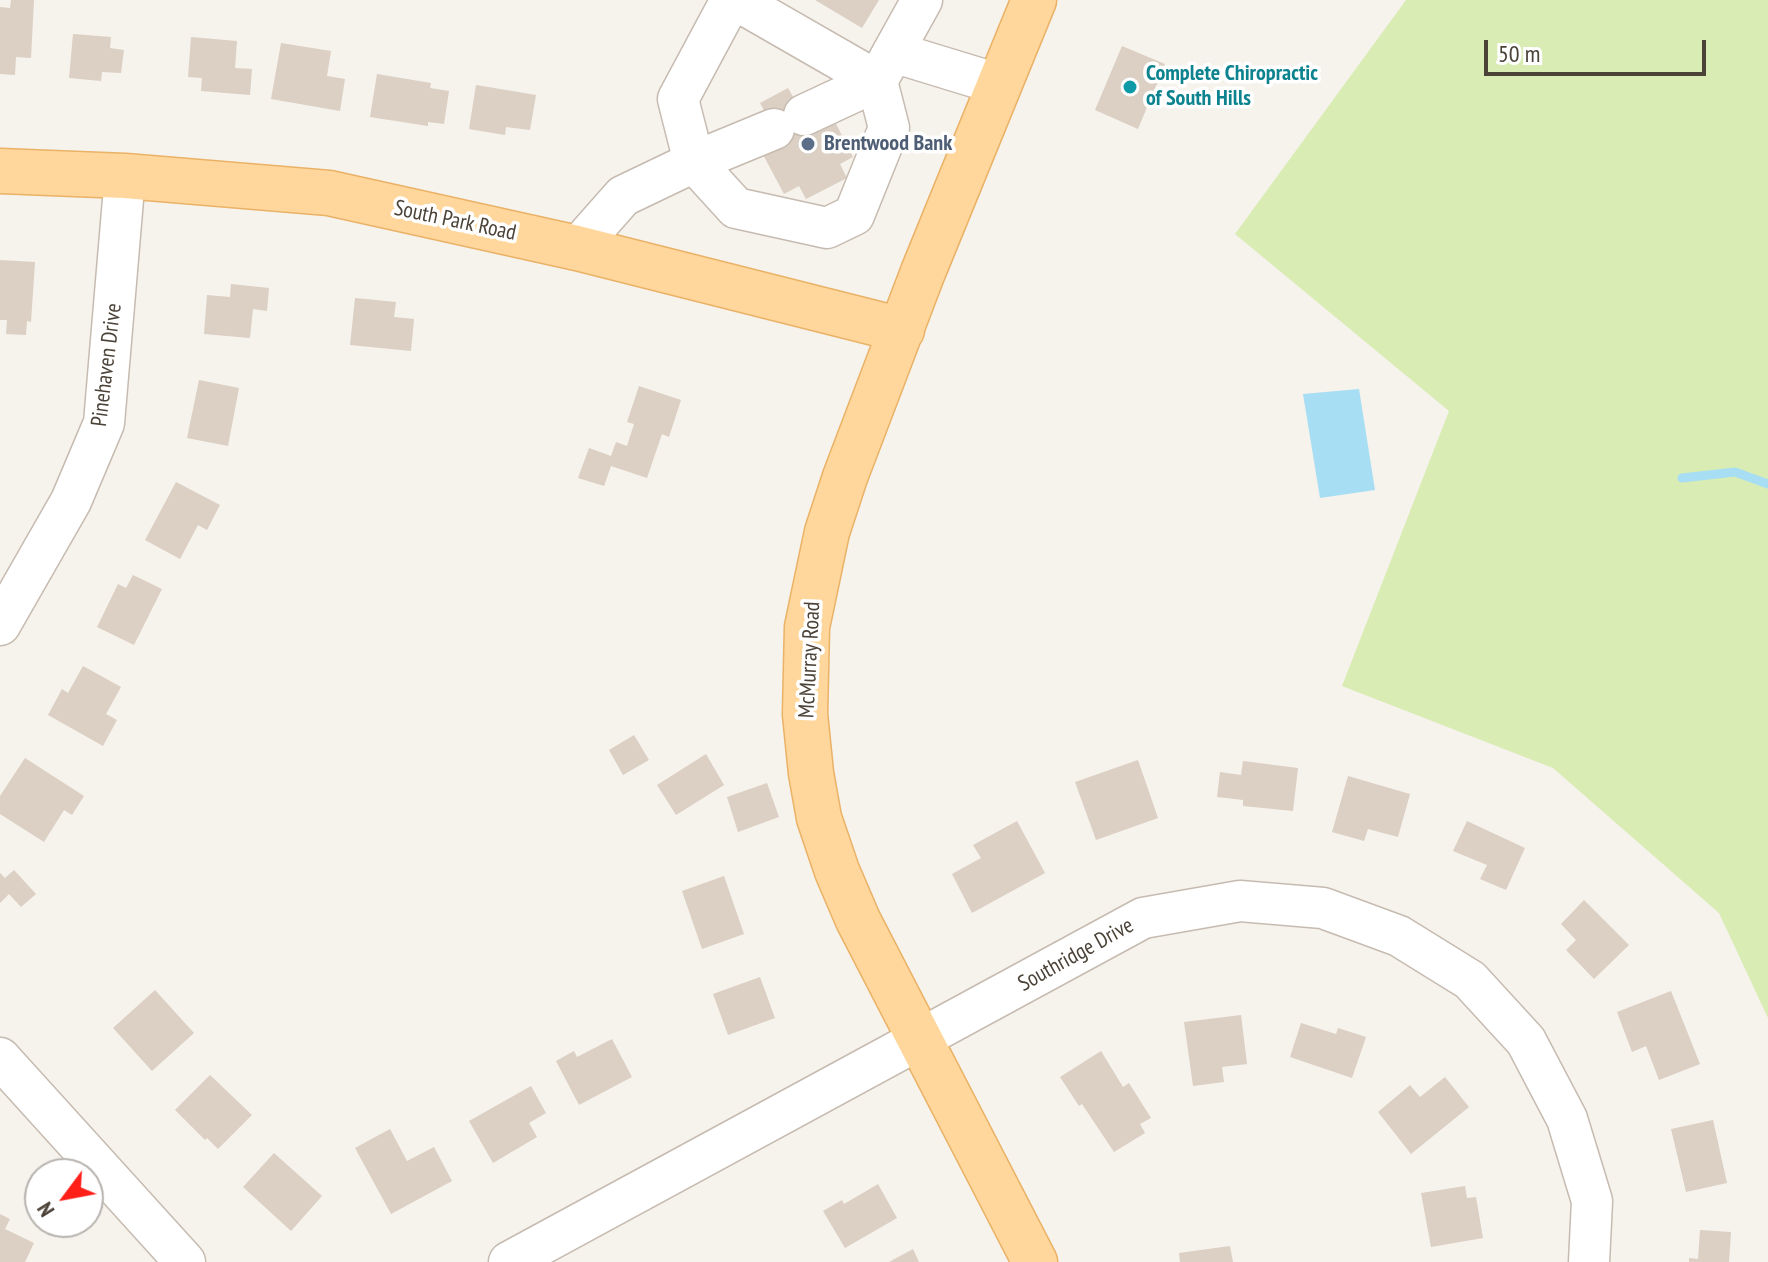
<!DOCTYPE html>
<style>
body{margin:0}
#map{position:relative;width:1768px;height:1262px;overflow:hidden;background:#f6f2ec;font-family:"PT Sans Narrow",sans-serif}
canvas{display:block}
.north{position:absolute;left:24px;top:1158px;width:80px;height:80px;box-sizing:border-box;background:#fff;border:2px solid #b7b3af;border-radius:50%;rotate:238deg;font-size:22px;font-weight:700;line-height:32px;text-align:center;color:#4b4238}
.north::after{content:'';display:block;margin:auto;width:28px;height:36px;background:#ff201a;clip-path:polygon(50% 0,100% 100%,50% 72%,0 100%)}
.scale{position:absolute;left:1484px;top:40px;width:222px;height:36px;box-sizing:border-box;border:4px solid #4b4238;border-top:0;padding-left:10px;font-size:24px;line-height:28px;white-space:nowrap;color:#4b4238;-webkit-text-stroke:6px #fff;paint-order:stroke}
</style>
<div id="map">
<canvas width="1768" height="1262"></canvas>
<div class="north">N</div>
<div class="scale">50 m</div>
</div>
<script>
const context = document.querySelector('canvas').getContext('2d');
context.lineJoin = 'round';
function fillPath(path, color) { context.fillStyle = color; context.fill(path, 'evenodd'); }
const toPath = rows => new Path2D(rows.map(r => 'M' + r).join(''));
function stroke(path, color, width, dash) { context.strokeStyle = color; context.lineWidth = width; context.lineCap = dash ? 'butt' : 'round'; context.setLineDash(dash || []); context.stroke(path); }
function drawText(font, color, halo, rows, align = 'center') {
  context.font = font + ' "PT Sans Narrow",sans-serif'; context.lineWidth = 7; context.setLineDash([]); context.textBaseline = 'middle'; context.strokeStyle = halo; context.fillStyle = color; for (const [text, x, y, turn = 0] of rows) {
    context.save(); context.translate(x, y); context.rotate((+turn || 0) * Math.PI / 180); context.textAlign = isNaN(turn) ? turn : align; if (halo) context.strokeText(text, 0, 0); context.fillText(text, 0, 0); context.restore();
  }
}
fillPath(toPath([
 [1406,0,1768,0,1768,1018,1719,913,1553,768,1342,686,1449,411,1235,234]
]), '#d9ecb3');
fillPath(toPath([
 [1359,389,1375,490,1320,498,1303,394]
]), '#a7def4');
stroke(toPath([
 [1682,478,1735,472,1768,484]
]), '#a7def4', 9);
fillPath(toPath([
 [11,0,34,0,31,58,16,57,15,75,0,74,0,7,10,8],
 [815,0,879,0,862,28],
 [73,34,111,37,110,48,124,50,121,73,102,72,101,81,69,78],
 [191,37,237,41,235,68,252,69,250,95,201,91,202,78,188,77],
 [281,43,331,51,327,76,345,79,340,111,271,99],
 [1122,46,1165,64,1138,129,1095,110],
 [377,74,431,83,430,88,449,91,444,124,428,122,428,126,370,117],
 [476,85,536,95,530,130,506,127,505,135,469,129],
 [788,88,808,123,830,112,853,157,840,164,847,178,806,199,799,186,784,194,760,149,779,139,760,103],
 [0,260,35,262,31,322,27,321,26,335,6,334,7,320,0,320],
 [231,284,269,288,267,311,253,309,250,338,204,334,207,295,230,297],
 [355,298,396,302,394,317,414,319,411,351,350,345],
 [199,380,239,388,228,446,187,438],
 [639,386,681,400,669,437,662,434,647,478,611,466,604,486,578,478,589,448,611,456,616,442,627,446,634,424,627,422],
 [176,482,220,505,207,530,198,525,180,559,145,540],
 [133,575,162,589,134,645,97,627,118,584,126,588],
 [83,666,121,687,106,714,117,720,103,746,48,715,62,689,68,693],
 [634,735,649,760,623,775,609,750],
 [706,754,724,785,676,815,657,785],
 [25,758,84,796,72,815,64,810,44,842,0,814,0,796],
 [1138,760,1158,818,1096,840,1075,782],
 [1243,761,1298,768,1293,811,1243,806,1243,800,1217,797,1220,772,1241,775],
 [1348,776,1410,794,1398,837,1368,829,1364,841,1332,832],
 [767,783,779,817,738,832,727,797],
 [1017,821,1045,873,972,913,952,874,981,858,973,845],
 [1467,821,1525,848,1506,890,1480,879,1487,865,1453,851],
 [14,870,36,894,21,907,9,894,0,903,0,873,5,878],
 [724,876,744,934,702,949,682,891],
 [1584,900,1629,945,1594,979,1566,950,1576,940,1561,924],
 [760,977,775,1018,728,1035,713,994],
 [155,990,194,1033,152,1071,113,1028],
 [1671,991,1700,1064,1659,1080,1646,1046,1632,1052,1617,1012],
 [1241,1015,1247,1064,1222,1067,1224,1082,1193,1086,1184,1022],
 [1301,1023,1336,1034,1338,1028,1366,1037,1352,1078,1290,1057],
 [612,1039,632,1077,579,1105,556,1061,574,1051,577,1057],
 [1101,1051,1123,1087,1129,1083,1151,1118,1140,1124,1145,1133,1114,1152,1082,1104,1079,1106,1060,1077],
 [210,1075,252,1115,218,1149,207,1138,205,1140,175,1110],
 [1445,1077,1469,1107,1411,1154,1378,1112,1410,1085,1420,1097],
 [531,1086,546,1113,529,1123,537,1137,493,1163,469,1121],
 [1713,1120,1727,1183,1686,1192,1671,1129],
 [390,1129,407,1161,434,1147,452,1181,391,1214,355,1148],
 [274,1153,322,1196,291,1231,243,1187],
 [878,1184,897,1218,845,1248,823,1211,842,1200,844,1204],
 [1465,1186,1467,1198,1476,1197,1483,1238,1431,1247,1421,1193],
 [0,1214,10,1219,5,1229,34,1243,25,1262,0,1262],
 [1700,1230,1731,1232,1729,1262,1689,1262,1689,1258,1698,1259],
 [1230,1246,1233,1262,1180,1262,1179,1253],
 [913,1249,919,1262,889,1262]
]), '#dccfc3');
const minor = toPath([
 [736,0,877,81,889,128,854,215,827,228,736,208,694,162,774,129],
 [893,52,1001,85],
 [804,115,877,81,922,0],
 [577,248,623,196,694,162,678,99,731,0],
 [0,625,71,501,104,423,125,176],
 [0,1058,185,1262],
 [509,1262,1143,918,1240,901,1323,908,1399,936,1470,980,1526,1041,1567,1119,1592,1201,1589,1262]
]);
const major = toPath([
 [1034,0,923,272,845,477,827,532,807,627,805,714,811,773,819,818,837,871,858,920,1035,1262],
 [0,171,125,176,329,193,577,248,902,330]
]);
stroke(minor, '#c6bbb0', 43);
stroke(major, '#eab266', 47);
stroke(minor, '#fff', 40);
stroke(major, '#ffd79c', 44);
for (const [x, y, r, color] of [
 [1130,87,8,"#0f9aa8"],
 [808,144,8,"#5c6f8a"]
]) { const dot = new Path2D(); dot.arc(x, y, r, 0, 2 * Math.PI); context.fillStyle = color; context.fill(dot); stroke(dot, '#fff', 3); }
drawText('bold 22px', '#0d838f', '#fff', [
 ["Complete Chiropractic",1146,74],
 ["of South Hills",1146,99]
], 'left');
drawText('bold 22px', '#4e5e75', '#fff', [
 ["Brentwood Bank",824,144]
], 'left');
drawText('22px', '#4b4238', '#fff', [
 ["South Park Road",455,221,12],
 ["Pinehaven Drive",107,365,-83],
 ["McMurray Road",810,660,-87],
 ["Southridge Drive",1076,955,-29]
]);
</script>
